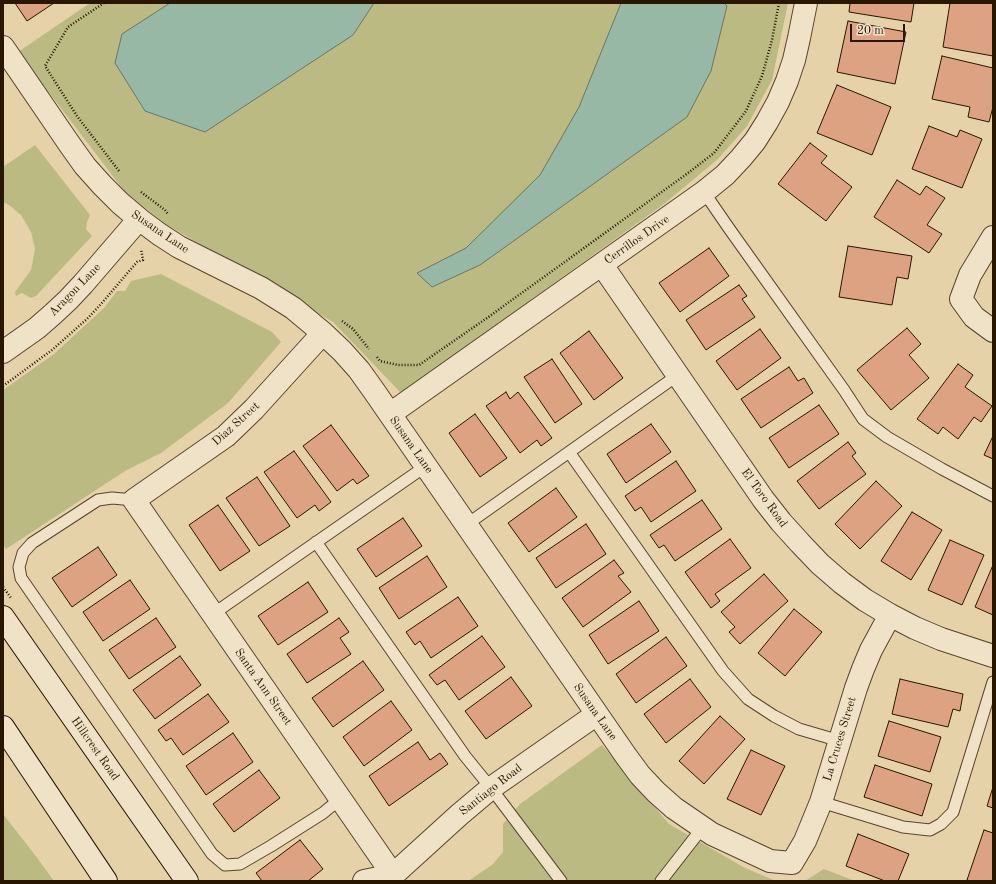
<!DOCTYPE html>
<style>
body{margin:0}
#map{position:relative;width:996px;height:884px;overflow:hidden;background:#e6d2a8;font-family:"Old Standard TT",serif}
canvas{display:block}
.frame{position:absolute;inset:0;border:4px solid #281601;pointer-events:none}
.scale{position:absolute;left:850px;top:24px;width:55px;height:18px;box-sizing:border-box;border:2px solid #281601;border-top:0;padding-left:5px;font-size:12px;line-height:14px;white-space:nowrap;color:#281601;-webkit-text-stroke:3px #efe2c6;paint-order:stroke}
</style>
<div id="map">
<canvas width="996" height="884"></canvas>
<div class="frame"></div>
<div class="scale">20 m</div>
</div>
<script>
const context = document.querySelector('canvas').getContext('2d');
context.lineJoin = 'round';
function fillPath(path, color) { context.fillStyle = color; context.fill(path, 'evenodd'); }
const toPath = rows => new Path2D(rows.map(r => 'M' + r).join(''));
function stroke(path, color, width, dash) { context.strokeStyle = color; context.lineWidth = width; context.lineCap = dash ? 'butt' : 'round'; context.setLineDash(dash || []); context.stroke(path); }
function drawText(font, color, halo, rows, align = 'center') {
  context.font = font + ' "Old Standard TT",serif'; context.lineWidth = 3; context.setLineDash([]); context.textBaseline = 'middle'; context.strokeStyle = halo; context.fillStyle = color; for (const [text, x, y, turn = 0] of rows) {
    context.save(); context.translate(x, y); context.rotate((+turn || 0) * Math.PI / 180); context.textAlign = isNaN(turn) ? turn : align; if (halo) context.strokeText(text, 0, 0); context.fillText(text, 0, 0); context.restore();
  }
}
fillPath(toPath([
 [90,3,788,3,772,80,747,126,718,159,664,204,401,393,333,322,167,225,125,192,18,52],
 [35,145,90,215,87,222,86,229,92,236,36,296,31,298,22,293,16,296,15,292,31,270,35,249,31,232,21,215,9,205,3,202,3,167],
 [161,274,272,332,281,342,228,403,161,453,125,471,6,549,3,545,3,390,54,354,105,307,117,291,125,291,131,281],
 [602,745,669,824,745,868,776,881,468,881,492,865,503,852,503,824,520,804],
 [3,814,35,855,54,881,3,881],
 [824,869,855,881,805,881]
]), '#bbba83');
const water = toPath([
 [170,3,374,3,353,35,205,132,145,111,115,63,122,34,170,3],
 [621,3,724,3,727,6,711,71,687,117,480,265,432,287,417,273,466,248,540,175,579,107,621,3]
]);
fillPath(water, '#97b8a4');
stroke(water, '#6b7763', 1);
const building = toPath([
 [15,3,54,3,27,21,15,3],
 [850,3,914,3,911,22,849,12,850,3],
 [950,3,993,3,993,56,943,47,950,3],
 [848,21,906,32,895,84,837,72,848,21],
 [942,56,993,68,993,107,989,122,968,117,970,107,932,99,942,56],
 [837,85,891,107,872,155,817,133,837,85],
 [929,126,957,137,960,130,982,139,962,188,912,169,929,126],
 [810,143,827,156,821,163,852,187,826,221,778,184,810,143],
 [897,180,920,195,926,186,945,198,927,225,942,234,929,253,874,217,897,180],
 [848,246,912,256,908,279,897,277,892,305,839,297,848,246],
 [709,248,729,276,680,312,659,283,709,248],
 [739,285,747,296,742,299,755,317,706,350,686,320,739,285],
 [907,328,921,344,909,355,929,378,891,410,857,370,907,328],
 [760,329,781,358,737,390,716,361,760,329],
 [589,331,623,378,594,400,560,353,589,331],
 [552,359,582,404,555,423,524,377,552,359],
 [958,364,973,375,965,387,992,406,981,422,974,417,958,439,943,427,938,434,917,419,958,364],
 [789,367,798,381,804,378,813,393,761,428,741,399,789,367],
 [506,392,510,399,518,392,552,438,541,446,537,440,520,453,486,406,506,392],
 [819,405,839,434,789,468,769,438,819,405],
 [475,414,507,458,480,477,449,433,475,414],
 [651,424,671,452,626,483,607,454,651,424],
 [331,425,369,476,357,484,353,479,337,491,303,446,331,425],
 [993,436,993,459,984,455,993,436],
 [848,442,856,453,852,456,866,474,819,509,797,481,848,442],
 [294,451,331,502,319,511,315,505,297,518,264,472,294,451],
 [676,461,696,491,651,522,641,507,635,511,625,496,676,461],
 [257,477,290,526,259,546,226,498,257,477],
 [876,481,902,506,860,549,835,524,876,481],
 [556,488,577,517,529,552,508,523,556,488],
 [702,500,722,529,675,561,664,545,659,548,650,535,702,500],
 [218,505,250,551,220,571,189,525,218,505],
 [912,512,942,530,911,580,881,561,912,512],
 [403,518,422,546,376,577,357,549,403,518],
 [586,524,606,554,556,588,536,558,586,524],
 [730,539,751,568,715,594,720,601,711,608,685,572,730,539],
 [950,540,984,555,962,605,928,590,950,540],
 [98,547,117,575,72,607,52,578,98,547],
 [427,556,447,587,399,619,379,588,427,556],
 [614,560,624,573,618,576,631,592,583,627,562,598,614,560],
 [993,565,993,615,975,607,993,565],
 [764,574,788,601,740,644,729,632,735,627,721,612,764,574],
 [130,580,150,609,103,641,83,612,130,580],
 [308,582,328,612,278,645,258,616,308,582],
 [458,597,478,626,431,658,420,641,415,645,406,632,458,597],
 [639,601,659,631,608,664,589,635,639,601],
 [794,609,822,632,785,676,758,653,794,609],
 [156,618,176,647,129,679,109,650,156,618],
 [339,618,349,632,340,638,351,654,307,683,287,654,339,618],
 [482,636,505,667,459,700,445,680,437,685,429,675,482,636],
 [666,637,687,666,636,703,616,674,666,637],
 [180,656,201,685,155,719,133,690,180,656],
 [363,661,384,690,333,727,312,698,363,661],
 [511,677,532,706,486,739,465,711,511,677],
 [690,679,711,707,666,743,644,714,690,679],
 [900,679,963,694,960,711,953,709,948,727,892,714,900,679],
 [208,694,229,722,183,755,171,738,166,741,158,730,208,694],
 [391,701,412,730,364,766,343,737,391,701],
 [720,716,745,739,704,784,679,761,720,716],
 [889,721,941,737,930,772,878,756,889,721],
 [233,733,253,762,206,795,186,766,233,733],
 [418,742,430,760,440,753,448,764,389,806,369,776,418,742],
 [751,750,785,766,761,815,727,799,751,750],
 [875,765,932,784,922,816,864,797,875,765],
 [259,770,280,798,234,832,213,804,259,770],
 [993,787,993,808,987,806,993,787],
 [984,830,993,833,993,881,971,881,967,880,984,830],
 [858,834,909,854,898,881,885,881,846,866,858,834],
 [300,840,323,869,308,881,262,881,256,873,300,840]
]);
fillPath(building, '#dca282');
stroke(building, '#281601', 1);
const lane = toPath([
 [704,192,728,227,844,390,863,419,887,437,942,469,993,496],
 [569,452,723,671,748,699,774,716,799,729,840,741],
 [134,500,112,498,98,500,32,543,23,553,19,567,21,578,212,854,225,865,240,864,271,846,323,813,340,799],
 [466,525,678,375],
 [316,542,465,756,491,788,561,881],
 [213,614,426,466],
 [821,802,903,827,930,830,941,824,953,812,993,682],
 [661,881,703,827]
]);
const street = toPath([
 [3,47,70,145,85,166,102,185,120,203,139,219,159,234,179,247,261,288,293,308,323,333,342,351,359,370,374,391,626,756,640,775,656,792,674,808,712,834,770,861,792,863,805,841,821,802,856,688,863,669,871,650,890,615],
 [993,237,970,275,961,299,974,317,993,331],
 [602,265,763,499,781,522,800,543,820,564,842,583,865,600,890,615,915,628,941,639,993,656],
 [323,333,254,409,226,436,134,500,393,875],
 [3,352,37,328,53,314,68,300,83,284,139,219],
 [390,414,704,192,725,175,741,158,755,141,767,122,778,102,787,81,794,60,799,38,806,3],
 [364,881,393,875,459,815,491,788,597,714]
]);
const secondary = toPath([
 [3,617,187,881],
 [3,727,106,881]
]);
stroke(lane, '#58452b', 13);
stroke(street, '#58452b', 24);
stroke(secondary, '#281601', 24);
stroke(toPath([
 [104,3,68,27,45,66,77,116,119,171],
 [141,192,165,210,168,214],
 [342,321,353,329,369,349],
 [377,357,380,361,398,365,419,365,487,318,688,173,714,153,746,111,762,76,772,40,779,3],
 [3,386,52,350,87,319,101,304,137,262,143,260,141,249],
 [3,587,11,598]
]), '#281601', 2.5, [1, 2]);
stroke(lane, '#efe2c6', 11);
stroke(street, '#efe2c6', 22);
stroke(secondary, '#efe2c6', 22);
drawText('12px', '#281601', '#efe2c6', [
 ["Susana Lane",160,232,34],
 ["Cerrillos Drive",637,240,-35],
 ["Aragon Lane",75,290,-46],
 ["Diaz Street",236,424,-42],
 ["Susana Lane",411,445,55],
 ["El Toro Road",764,498,54],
 ["Santa Ann Street",263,687,55],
 ["Susana Lane",595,712,55],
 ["La Cruces Street",840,739,-73],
 ["Hillcrest Road",95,749,55],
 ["Santiago Road",491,790,-38]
]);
</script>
